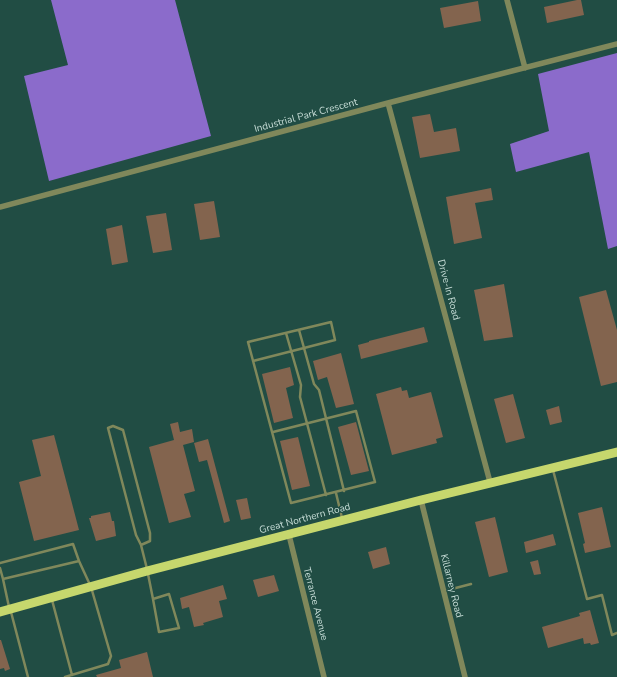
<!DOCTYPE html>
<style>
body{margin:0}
canvas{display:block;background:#214d44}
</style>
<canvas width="617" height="677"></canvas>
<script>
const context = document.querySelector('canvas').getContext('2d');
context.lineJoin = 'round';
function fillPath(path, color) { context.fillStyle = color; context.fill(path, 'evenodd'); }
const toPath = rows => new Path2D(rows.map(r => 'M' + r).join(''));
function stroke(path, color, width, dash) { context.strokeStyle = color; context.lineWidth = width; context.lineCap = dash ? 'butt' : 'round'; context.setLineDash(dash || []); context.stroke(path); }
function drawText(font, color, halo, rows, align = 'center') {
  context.font = font + ' "Nunito Sans",sans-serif'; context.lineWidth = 3; context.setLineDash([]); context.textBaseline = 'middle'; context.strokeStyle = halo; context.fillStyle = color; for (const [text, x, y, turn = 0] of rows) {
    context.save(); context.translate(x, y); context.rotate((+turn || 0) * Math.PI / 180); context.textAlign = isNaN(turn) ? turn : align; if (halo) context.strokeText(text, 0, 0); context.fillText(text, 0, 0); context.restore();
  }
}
fillPath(toPath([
 [51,0,175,0,211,136,49,181,24,76,68,65],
 [617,53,617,246,608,249,589,152,516,172,510,144,549,131,538,74]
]), '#8b6bcb');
fillPath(toPath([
 [577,0,581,0,584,15,547,23,544,7],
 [478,1,481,21,444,28,440,8],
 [430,114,434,132,456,128,460,151,420,158,412,117],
 [491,188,493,200,475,203,482,238,454,244,446,197],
 [214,201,220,237,200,240,194,204],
 [166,213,172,250,153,253,146,216],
 [122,225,128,262,112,265,106,229],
 [504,284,513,337,484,341,474,290],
 [606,290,617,330,617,382,601,386,579,297],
 [424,327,428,342,361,359,358,345,369,342,369,341],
 [341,353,354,404,336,408,327,377,318,380,313,361],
 [290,367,294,385,286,388,293,418,274,423,262,374],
 [401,387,402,391,407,390,409,398,431,392,443,437,436,439,437,443,392,455,376,394],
 [513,394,525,438,506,443,494,399],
 [559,406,562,422,550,425,546,410],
 [178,422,180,432,192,429,194,442,183,445,195,491,184,494,191,517,169,523,149,447,174,440,170,424],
 [356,422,369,471,351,475,338,427],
 [54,435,79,530,34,541,19,482,41,476,32,440],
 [298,437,310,486,292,490,280,441],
 [208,439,230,521,224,523,207,460,199,462,194,443],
 [247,498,251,518,241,520,236,500],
 [602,507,611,547,585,553,583,544,585,543,578,513],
 [110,512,112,521,114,521,116,536,96,541,89,518,91,518,91,516],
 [495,517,508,572,489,577,475,522],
 [553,534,556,545,526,553,524,542],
 [386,547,390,564,373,569,368,552],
 [538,560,541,574,534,575,530,562],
 [274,575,279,591,258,597,253,580],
 [223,585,227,599,219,601,223,617,203,623,204,625,194,627,189,607,182,609,180,598],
 [590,610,599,643,591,645,590,643,584,644,583,638,548,648,542,627,580,616,579,613],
 [0,640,1,640,10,669,5,671,4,668,0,669],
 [147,652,153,677,97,677,96,675,121,668,119,660]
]), '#83644e');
stroke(toPath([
 [286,333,301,385,300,397,326,495],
 [253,361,304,348,314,384,319,390,344,491],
 [273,432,356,411,375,482,291,503,248,342,331,322,335,340,304,348,299,330],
 [553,470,587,599,602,595,612,635,617,633],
 [336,493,342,518],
 [141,545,136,535,108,428,113,426,123,430,150,533,150,541,141,545,147,569],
 [0,563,73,544,79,561],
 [0,568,3,579],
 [148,574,153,599,159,632,179,628,169,594,153,599],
 [444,591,471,584],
 [52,600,72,675],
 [9,607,3,579,79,561,91,587,111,656,108,664,65,677],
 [11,612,28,677]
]), '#80885b', 2.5);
stroke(toPath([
 [507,0,525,68],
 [388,103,490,482],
 [0,207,388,103,617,44],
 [421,500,465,677],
 [289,535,324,677]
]), '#80885b', 5.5);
stroke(toPath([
 [0,612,147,571,421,500,617,452]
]), '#c6d76d', 9);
drawText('10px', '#c7ddd7', '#214d44', [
 ["Industrial Park Crescent",306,116,-15],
 ["Drive-In Road",448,290,75],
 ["Great Northern Road",305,519,-15],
 ["Killarney Road",451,586,76],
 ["Terrance Avenue",315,604,76]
]);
</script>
